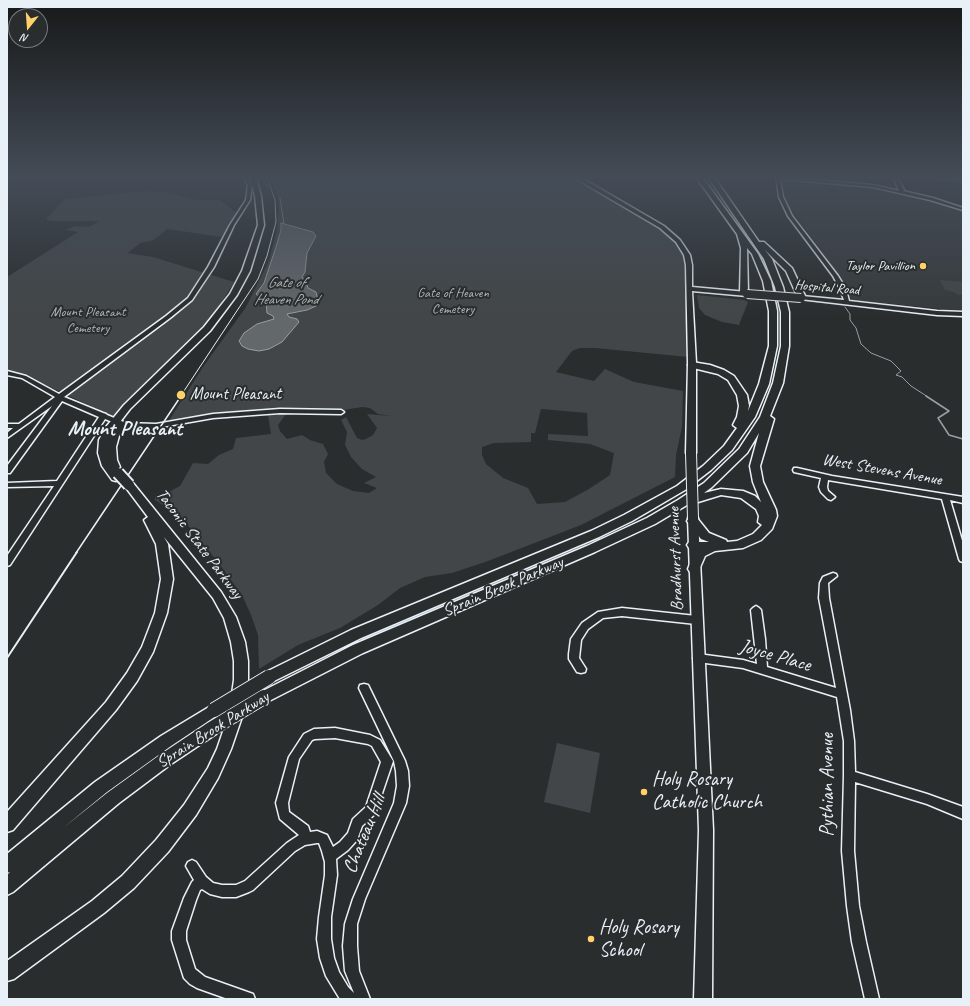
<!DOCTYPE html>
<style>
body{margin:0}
#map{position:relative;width:970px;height:1006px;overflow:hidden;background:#2a2d2e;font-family:Caveat,sans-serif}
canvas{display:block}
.frame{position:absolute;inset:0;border:8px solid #e8f1f8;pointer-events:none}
.north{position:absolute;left:8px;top:8px;width:40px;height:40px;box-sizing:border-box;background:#2a2d2e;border:1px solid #767b7f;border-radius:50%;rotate:197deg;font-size:11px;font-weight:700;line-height:16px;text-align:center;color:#e8f1f8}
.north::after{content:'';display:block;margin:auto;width:14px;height:18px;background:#ffd166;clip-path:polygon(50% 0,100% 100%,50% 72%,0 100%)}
</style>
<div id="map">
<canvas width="970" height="1006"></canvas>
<div class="frame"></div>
<div class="north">N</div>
</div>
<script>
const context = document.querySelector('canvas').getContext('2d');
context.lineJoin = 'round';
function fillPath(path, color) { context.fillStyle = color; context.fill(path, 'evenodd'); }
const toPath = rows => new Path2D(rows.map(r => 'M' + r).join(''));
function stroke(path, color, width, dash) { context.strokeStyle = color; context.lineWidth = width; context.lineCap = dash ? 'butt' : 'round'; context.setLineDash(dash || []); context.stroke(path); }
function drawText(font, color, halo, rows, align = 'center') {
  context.font = font + ' Caveat,sans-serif'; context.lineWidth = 4; context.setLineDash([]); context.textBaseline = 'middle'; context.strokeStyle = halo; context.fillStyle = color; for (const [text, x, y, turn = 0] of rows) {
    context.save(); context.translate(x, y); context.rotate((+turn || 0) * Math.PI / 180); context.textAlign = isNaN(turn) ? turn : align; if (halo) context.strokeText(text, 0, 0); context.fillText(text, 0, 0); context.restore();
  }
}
fillPath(toPath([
 [928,177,963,177,963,184,934,180],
 [781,179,862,185,886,189,945,203,963,211,963,311,852,300,831,264,790,208,782,188]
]), '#363a3b');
fillPath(toPath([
 [269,177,574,177,665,231,675,240,685,259,686,268,688,357,595,348,580,348,572,351,556,372,594,381,605,369,634,382,683,391,682,427,676,455,675,477,581,525,488,561,452,573,425,577,400,588,378,605,340,628,298,645,259,669,258,635,251,615,242,595,217,561,181,517,155,500,155,496,169,492,180,486,193,463,208,464,219,455,233,449,236,438,271,434,268,415,286,414,278,425,280,431,287,439,302,435,310,440,323,444,328,454,324,462,326,473,337,484,353,491,369,493,377,488,364,483,376,477,362,469,351,457,345,445,347,432,341,420,346,417,357,438,362,440,366,439,373,435,377,428,367,414,391,416,378,414,370,408,362,407,337,411,294,409,168,422,203,367,246,307,268,263,277,231,279,208,277,195],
 [541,409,587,413,588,436,548,434,548,440,590,444,614,453,610,475,589,489,565,502,537,504,528,488,503,478,486,464,482,455,482,447,494,443,531,442,531,433,535,433],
 [146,191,165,192,197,200,220,200,236,213,222,237,167,229,154,240,140,243,128,253,153,257,234,282,209,323,114,417,20,373,7,372,7,277,78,232,66,230,75,226,89,227,99,221,50,221,46,219,65,199],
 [940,280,963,282,963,294,958,295,954,292,945,290],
 [697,295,744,300,748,302,739,325,722,322,705,315,699,308],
 [557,743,600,753,590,813,544,802]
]), '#424648');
const water = toPath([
 [281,223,313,232,316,236,307,253,305,272,302,277,305,280,308,279,309,280,306,282,308,288,316,292,318,300,316,306,307,310,287,314,289,317,297,319,299,322,282,342,269,349,259,351,248,349,242,346,239,341,244,333,257,324,274,319,273,316,267,313,266,301,260,298,256,294,264,283,277,244,281,230,281,223]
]);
fillPath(water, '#63686b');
stroke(water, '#989fa3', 1);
stroke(toPath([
 [261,177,268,188],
 [280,198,284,224],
 [845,307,850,314,850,320,856,328,861,344,871,353,891,361,901,371,896,375,902,377,911,386,928,397]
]), '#989fa3', 1);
stroke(toPath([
 [926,396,949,411,938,418,949,435,963,439]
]), '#989fa3', 1.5);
const minor = toPath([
 [243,177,247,177,252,185,250,200,234,225,214,267,192,300,170,318,64,397,103,413,106,414,107,415,126,423,156,424,213,414,280,409,341,410,344,412,341,414,280,413,213,418,156,428,125,427,105,419,10,565,7,566,7,556,54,486,7,487,7,483,57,481,99,417,62,401,10,473,7,473,7,466,52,406,7,438,7,433,13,428,7,428,7,424,19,424,55,397,22,378,7,375,7,371,26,376,59,394,166,316,188,298,208,267,230,225,246,200,248,185,243,177],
 [776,177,873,185,899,191,893,177,897,177,904,190,903,191,933,198,963,208,963,210,930,200,873,187,780,179,783,197,792,216,838,276,846,289,849,301,937,311,963,312,963,316,937,315,800,299,800,297,802,296,844,300,840,289,833,276,788,216,779,197,776,177],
 [794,468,797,468,832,476,963,497,963,503,950,500,963,544,963,562,960,561,959,559,942,499,828,480,827,487,828,491,835,497,831,500,828,499,821,492,819,487,821,478,794,472,793,470,794,468],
 [833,573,836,574,837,576,828,583,829,598,850,710,854,741,855,772,927,794,963,807,963,819,927,804,855,782,854,851,859,906,866,942,879,999,865,999,852,942,847,906,842,851,844,776,844,741,837,697,743,668,698,662,695,661,693,658,695,655,698,654,743,660,757,664,751,610,753,608,756,606,759,608,761,610,765,639,767,667,836,688,819,598,820,583,823,577,833,573],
 [622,608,696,616,699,617,701,620,699,623,696,624,622,616,603,618,588,629,581,640,579,658,586,669,585,672,581,673,577,672,569,659,569,654,571,639,582,623,598,612,622,608],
 [364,684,368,685,405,761,408,771,409,786,406,803,365,899,357,924,357,946,359,971,370,999,340,999,326,976,320,958,317,939,319,917,325,875,325,862,322,851,319,843,317,843,305,845,295,851,253,890,249,892,236,897,222,897,210,894,202,889,200,890,196,900,186,931,186,940,195,969,205,977,253,994,255,999,228,999,197,988,190,984,184,978,172,940,172,931,184,898,192,882,194,880,186,866,188,862,192,860,196,862,206,877,213,883,222,885,236,885,245,881,287,843,299,835,280,819,276,803,289,757,304,734,314,729,335,728,370,735,380,740,393,761,375,814,362,826,357,840,348,850,336,859,337,875,331,917,331,939,334,958,339,972,348,987,354,993,345,971,343,946,345,924,353,899,394,803,397,786,396,771,394,761,359,688,360,685,364,684],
 [335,738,368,744,372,746,381,762,366,807,353,819,348,833,340,842,333,847,327,835,317,831,310,832,308,826,289,812,288,803,299,759,312,740,315,739,335,738]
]);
const major = toPath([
 [573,177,580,177,664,226,680,240,690,255,692,265,692,287,747,292,750,294,747,296,692,291,696,363,696,453,694,455,691,456,686,453,688,363,686,265,684,255,676,242,660,228,573,177],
 [693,515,698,518,713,830,712,999,694,999,699,830,688,518,693,515]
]);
const highway = toPath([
 [250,177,256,177,261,196,264,225,250,271,237,295,210,331,130,409,120,422,125,425,119,436,116,447,117,460,120,467,116,470,121,478,116,481,112,480,102,466,98,453,99,440,106,427,124,405,204,327,230,294,242,271,258,225,255,196,250,177],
 [696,177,702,177,758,254,771,281,777,311,777,346,769,384,755,417,732,450,711,470,685,490,632,521,599,537,361,638,274,681,269,683,264,681,262,677,264,673,351,630,591,531,624,515,677,486,703,466,724,446,737,428,733,425,737,417,739,406,737,395,728,380,718,374,689,367,688,365,692,362,710,365,724,370,734,376,747,395,749,406,748,411,759,384,769,346,769,311,763,281,752,254,747,248,748,293,744,295,740,293,741,248,737,234,696,177],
 [708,177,714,177,759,242,764,242,792,268,806,298,802,300,799,300,786,271,765,250,772,259,783,287,789,312,789,346,783,383,770,416,774,419,760,466,763,482,776,510,777,516,772,529,761,540,743,548,715,551,705,556,698,572,694,573,690,572,688,569,694,553,697,549,689,548,687,545,689,542,709,542,701,539,687,521,689,518,697,518,709,533,726,540,727,542,737,541,753,534,762,525,758,522,759,516,756,509,741,498,721,495,695,503,692,502,655,524,595,552,363,653,269,701,264,703,259,701,257,697,259,693,353,645,587,546,647,518,678,500,704,483,739,449,760,417,773,383,781,346,781,312,775,287,764,259,708,177],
 [759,433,750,466,753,482,761,502,755,496,743,491,721,489,704,493,712,487,747,453,759,433],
 [129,482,133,483,221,592,236,617,245,642,248,661,248,680,243,714,231,749,218,778,196,815,168,852,134,888,104,913,14,979,7,981,7,961,92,901,122,876,156,840,184,805,208,768,217,749,229,714,234,680,234,661,231,642,224,618,213,598,164,537,168,544,173,579,167,613,153,652,137,681,116,710,13,830,7,832,7,812,106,702,127,673,142,647,155,613,161,579,156,544,144,520,148,517,124,485,129,482],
 [214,704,219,706,221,710,219,714,171,746,107,792,63,828,107,793,161,754,206,724,211,723,216,724,218,729,216,734,171,764,119,803,13,892,7,895,7,875,10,872,7,873,7,854,95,782,161,736,214,704]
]);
stroke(minor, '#e8f1f8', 3);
stroke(major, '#e8f1f8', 3);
stroke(highway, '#e8f1f8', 3);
fillPath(minor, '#2a2d2e');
fillPath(major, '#2a2d2e');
fillPath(highway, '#2a2d2e');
stroke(toPath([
 [180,397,258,279,267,256,276,222,275,200,267,177]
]), '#e8f1f8', 1);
stroke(toPath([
 [76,553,181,396]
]), '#e8f1f8', 1.5);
stroke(toPath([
 [7,658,77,552]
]), '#e8f1f8', 2);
const majorBridgeFar1 = toPath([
 [747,294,801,298]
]);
const majorBridge = toPath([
 [691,453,693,518]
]);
const highwayBridgeFar1 = toPath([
 [118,473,129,485]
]);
const highwayBridge = toPath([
 [214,710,269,677],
 [211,729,264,697]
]);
stroke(majorBridgeFar1, '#e8f1f8', 10, []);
stroke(majorBridge, '#e8f1f8', 12, []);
stroke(highwayBridgeFar1, '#e8f1f8', 14, []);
stroke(highwayBridge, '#e8f1f8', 16, []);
stroke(majorBridgeFar1, '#2a2d2e', 8);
stroke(majorBridge, '#2a2d2e', 10);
stroke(highwayBridgeFar1, '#2a2d2e', 10);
stroke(highwayBridge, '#2a2d2e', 14);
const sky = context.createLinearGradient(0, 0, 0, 318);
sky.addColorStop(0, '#171919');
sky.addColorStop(0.56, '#444c57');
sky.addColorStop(1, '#444c5700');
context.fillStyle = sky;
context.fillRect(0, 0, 970, 318);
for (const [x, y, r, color] of [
 [923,266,4,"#ffd166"],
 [181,395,5,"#ffd166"],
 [644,792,4,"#ffd166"],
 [591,939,4,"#ffd166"]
]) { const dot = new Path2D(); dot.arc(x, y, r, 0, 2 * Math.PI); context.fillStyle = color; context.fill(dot); stroke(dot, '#2a2d2e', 1.5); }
drawText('14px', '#e8f1f8', '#2a2d2e', [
 ["Taylor Pavillion",915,266]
], 'right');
drawText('14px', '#e8f1f8', '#2a2d2e', [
 ["Hospital Road",827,288,5]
]);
drawText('14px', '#aeb5ba', '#2a2d2e', [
 ["Gate of Heaven",453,293],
 ["Cemetery",453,309],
 ["Mount Pleasant",88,312],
 ["Cemetery",88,328]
]);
drawText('italic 15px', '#acb3b9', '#2a2d2e', [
 ["Gate of",286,283],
 ["Heaven Pond",286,300]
]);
drawText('17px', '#e8f1f8', '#2a2d2e', [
 ["Mount Pleasant",190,395]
], 'left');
drawText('17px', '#e8f1f8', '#2a2d2e', [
 ["West Stevens Avenue",882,470,10],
 ["Taconic State Parkway",199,544,53],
 ["Bradhurst Avenue",676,559,-92],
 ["Sprain Brook Parkway",503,587,-23],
 ["Sprain Brook Parkway",213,730,-32]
]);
drawText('20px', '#e8f1f8', '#2a2d2e', [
 ["Joyce Place",775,656,16],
 ["Pythian Avenue",828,785,-90],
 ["Chateau Hill",365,834,-68]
]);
drawText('20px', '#e8f1f8', '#2a2d2e', [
 ["Holy Rosary",652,780],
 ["Catholic Church",652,803],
 ["Holy Rosary",599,928],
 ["School",599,951]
], 'left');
drawText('bold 21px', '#e8f1f8', '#2a2d2e', [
 ["Mount Pleasant",125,429]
]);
</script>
